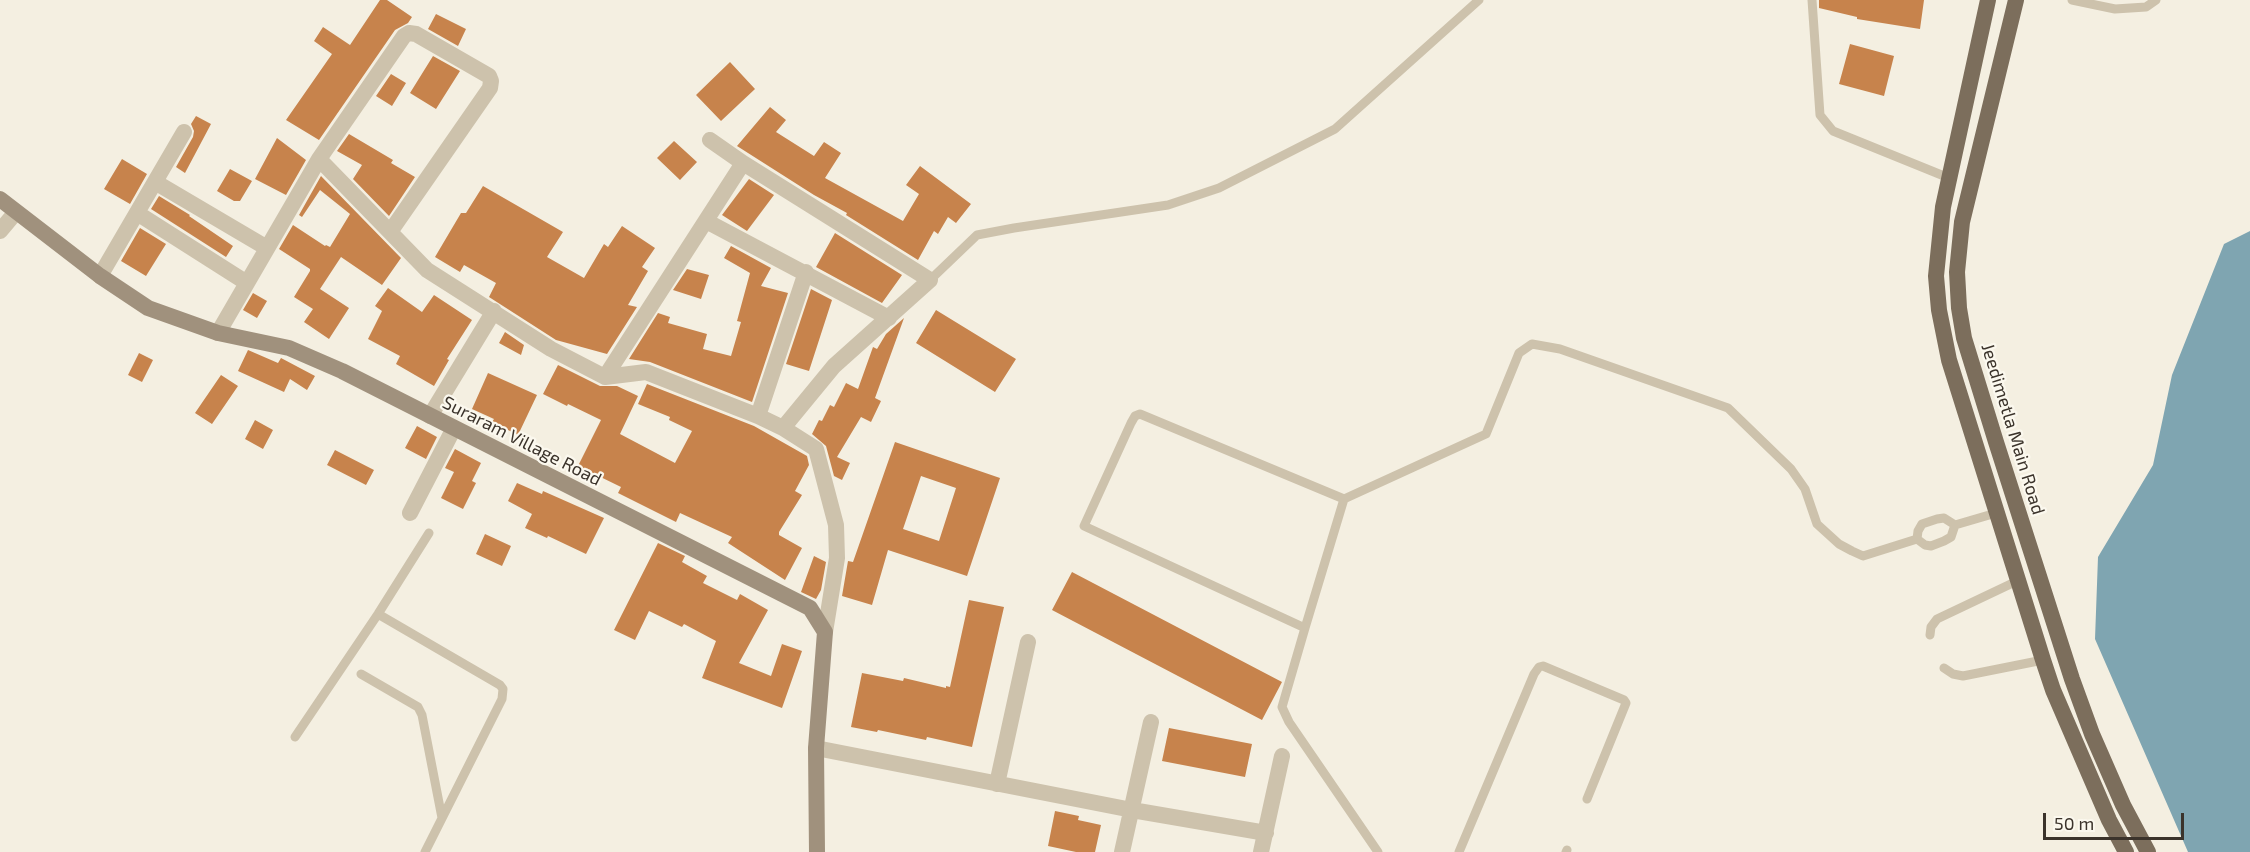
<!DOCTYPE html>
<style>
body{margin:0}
#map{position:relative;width:2250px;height:852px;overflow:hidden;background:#f4efe1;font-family:"Exo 2",sans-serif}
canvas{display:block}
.scale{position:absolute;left:2043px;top:813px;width:141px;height:27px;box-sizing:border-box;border:3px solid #3b332b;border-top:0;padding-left:8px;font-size:18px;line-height:21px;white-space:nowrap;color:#3b332b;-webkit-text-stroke:4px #fbf8ee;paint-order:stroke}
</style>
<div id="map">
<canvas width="2250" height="852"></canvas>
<div class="scale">50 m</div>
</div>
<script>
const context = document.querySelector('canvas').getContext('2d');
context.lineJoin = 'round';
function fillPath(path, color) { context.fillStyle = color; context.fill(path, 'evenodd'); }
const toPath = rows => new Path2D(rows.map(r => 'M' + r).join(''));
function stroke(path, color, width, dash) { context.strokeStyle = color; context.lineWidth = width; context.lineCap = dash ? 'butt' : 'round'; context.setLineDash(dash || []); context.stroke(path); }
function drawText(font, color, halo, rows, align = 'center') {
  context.font = font + ' "Exo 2",sans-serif'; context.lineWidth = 4.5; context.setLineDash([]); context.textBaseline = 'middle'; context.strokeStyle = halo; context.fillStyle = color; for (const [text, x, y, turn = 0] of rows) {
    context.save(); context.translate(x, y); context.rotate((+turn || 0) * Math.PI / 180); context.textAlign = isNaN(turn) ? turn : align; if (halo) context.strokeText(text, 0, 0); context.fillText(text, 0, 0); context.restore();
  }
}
fillPath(toPath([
 [2250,231,2250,852,2188,852,2095,639,2098,557,2153,465,2172,375,2224,244]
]), '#7fa5b1');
fillPath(toPath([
 [380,0,387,0,412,17,408,23,395,30,319,140,286,120,332,54,314,41,323,27,350,45],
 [1819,0,1924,0,1920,29,1857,19,1857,17,1819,8],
 [436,14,466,29,458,46,428,29],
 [1850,44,1894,56,1884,96,1839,84],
 [433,56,460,71,436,109,410,93],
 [730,62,755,89,721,121,696,95],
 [391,74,406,83,392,106,376,96],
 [770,107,786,120,776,132,814,156,824,142,841,153,825,178,903,221,919,194,906,185,920,166,971,204,956,223,948,217,938,234,934,231,918,260,846,215,847,213,814,195,737,146],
 [196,116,211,124,185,173,176,167,193,137,194,131,191,124],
 [349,134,393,160,391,163,415,177,389,216,353,179,362,165,337,151],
 [277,138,306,160,286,195,255,179],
 [674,141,697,162,680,180,657,158],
 [122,159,147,174,130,204,104,189],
 [230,169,252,181,240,201,234,201,217,191],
 [321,176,401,258,382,285,341,257,320,289,349,308,329,339,304,322,313,309,294,297,310,271,310,269,279,249,293,225,325,246,326,245,330,247,350,214,320,190,302,217,299,215],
 [749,179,774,195,747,231,722,215],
 [483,186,563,232,547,257,584,278,604,244,608,247,622,226,655,248,642,267,648,271,628,305,637,307,607,354,556,340,489,297,496,283,464,265,460,272,435,257,461,213,466,213],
 [159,196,190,215,189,216,233,246,226,257,151,209],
 [140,228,166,244,146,276,121,261],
 [835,233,902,275,882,303,816,267],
 [731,246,771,268,761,286,788,293,752,402,650,362,629,359,658,313,670,317,668,323,707,334,703,349,731,356,741,322,737,321,750,273,724,258],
 [687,269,709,275,701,299,673,290],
 [388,288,422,312,434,295,472,320,447,359,449,360,434,386,396,364,400,356,368,339,382,311,375,306],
 [811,289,832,300,809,371,786,364],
 [253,293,267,301,257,318,243,310],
 [936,310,1016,359,995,392,916,343],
 [904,318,875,398,881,401,871,422,861,417,837,457,850,463,842,480,834,476,826,446,812,434,819,420,822,421,830,405,834,407,846,383,858,389,873,347,877,349,886,334],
 [505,332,524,345,521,355,499,343],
 [248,350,278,363,281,358,315,376,307,390,290,379,284,392,238,371],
 [139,353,153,360,142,382,128,375],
 [558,365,600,386,617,386,638,396,620,434,675,463,692,431,669,420,670,417,638,404,647,384,754,426,807,456,809,465,795,491,802,495,779,532,779,535,802,548,785,580,728,543,732,537,680,513,676,522,618,493,621,487,578,466,601,420,568,404,567,406,543,394],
 [488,373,537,395,518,435,492,422,494,419,472,409],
 [221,375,238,386,212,424,195,413],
 [255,420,273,430,263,449,245,439],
 [417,426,437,437,426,459,405,448],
 [895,442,1000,478,967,576,888,550,872,605,842,596,848,561,853,562],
 [921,476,956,488,939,541,903,529],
 [455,449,481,463,472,481,476,483,463,509,441,498,454,472,445,468],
 [335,450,374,470,366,485,327,465],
 [517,483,542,494,543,491,604,518,586,554,548,536,547,538,525,528,532,514,508,501],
 [485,534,511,546,502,566,476,554],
 [658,543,685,556,682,562,707,576,703,583,737,600,740,594,768,610,739,663,771,676,782,644,802,651,782,708,702,678,716,641,684,624,682,627,649,611,635,640,614,630],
 [814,556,826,562,821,590,816,599,801,592],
 [1072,572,1282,682,1262,720,1052,610],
 [969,600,1004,607,972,747,927,737,926,740,878,730,877,732,851,727,862,673,903,681,904,678,946,688,946,686,950,687],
 [1169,728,1252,744,1245,777,1162,761],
 [1055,811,1079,816,1078,820,1101,825,1095,852,1076,852,1048,846]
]), '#c7834c');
stroke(toPath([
 [1812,0,1820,115,1833,131,1949,178],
 [2072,0,2115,9,2146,7,2156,0],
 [930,280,977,235,1014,228,1168,205,1219,188,1335,129,1479,0],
 [1344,499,1140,414,1135,416,1131,423,1084,526,1305,628,1282,707,1289,722,1378,852],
 [1917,539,1918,531,1922,524,1937,519,1944,518,1955,525,1996,513],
 [1917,539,1925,545,1931,546,1944,541,1951,537,1955,525],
 [378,614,500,685,503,689,502,699,425,852],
 [1305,628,1344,499,1486,434,1519,353,1532,344,1560,349,1728,408,1791,469,1805,489,1817,524,1839,544,1852,551,1863,556,1917,539],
 [1930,635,1931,627,1937,619,2017,581],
 [1944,668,1953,674,1963,676,2043,660],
 [361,674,418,707,422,715,442,818],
 [295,737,378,614,429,533],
 [1459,852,1534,674,1539,667,1543,666,1624,700,1626,703,1587,799],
 [1566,852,1567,850]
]), '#cdc2ac', 9);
stroke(toPath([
 [710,140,743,163],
 [319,159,427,270,551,349,605,377,646,372,758,416,783,428,816,449,836,525,837,558,825,632],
 [155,182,267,248],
 [137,213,247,283],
 [706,221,889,318],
 [0,231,16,212],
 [100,276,184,132],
 [218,333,319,159,404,36,409,33,416,34,489,76,491,81,490,88,390,232],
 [605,377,743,163,930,280,834,366,783,428],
 [430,416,494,311],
 [758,416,806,272],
 [410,513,454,428],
 [816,748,1132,810,1266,833],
 [997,784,1028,642],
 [1122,852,1151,722],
 [1261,852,1282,756]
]), '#cdc2ac', 16);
stroke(toPath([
 [0,199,100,276,148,308,218,333,289,348,342,371,810,608,825,632,816,748,817,852]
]), '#a0917d', 16);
stroke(toPath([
 [1988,0,1943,207,1936,276,1939,310,1949,360,2043,660,2053,690,2109,820,2126,852],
 [2016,0,1962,222,1957,272,1959,308,1964,338,1996,442,2072,679,2092,734,2123,805,2148,852]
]), '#7c6e5c', 16);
drawText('18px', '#3b332b', '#fbf8ee', [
 ["Jeedimetla Main Road",2013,429,73],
 ["Suraram Village Road",522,441,27]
]);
</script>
